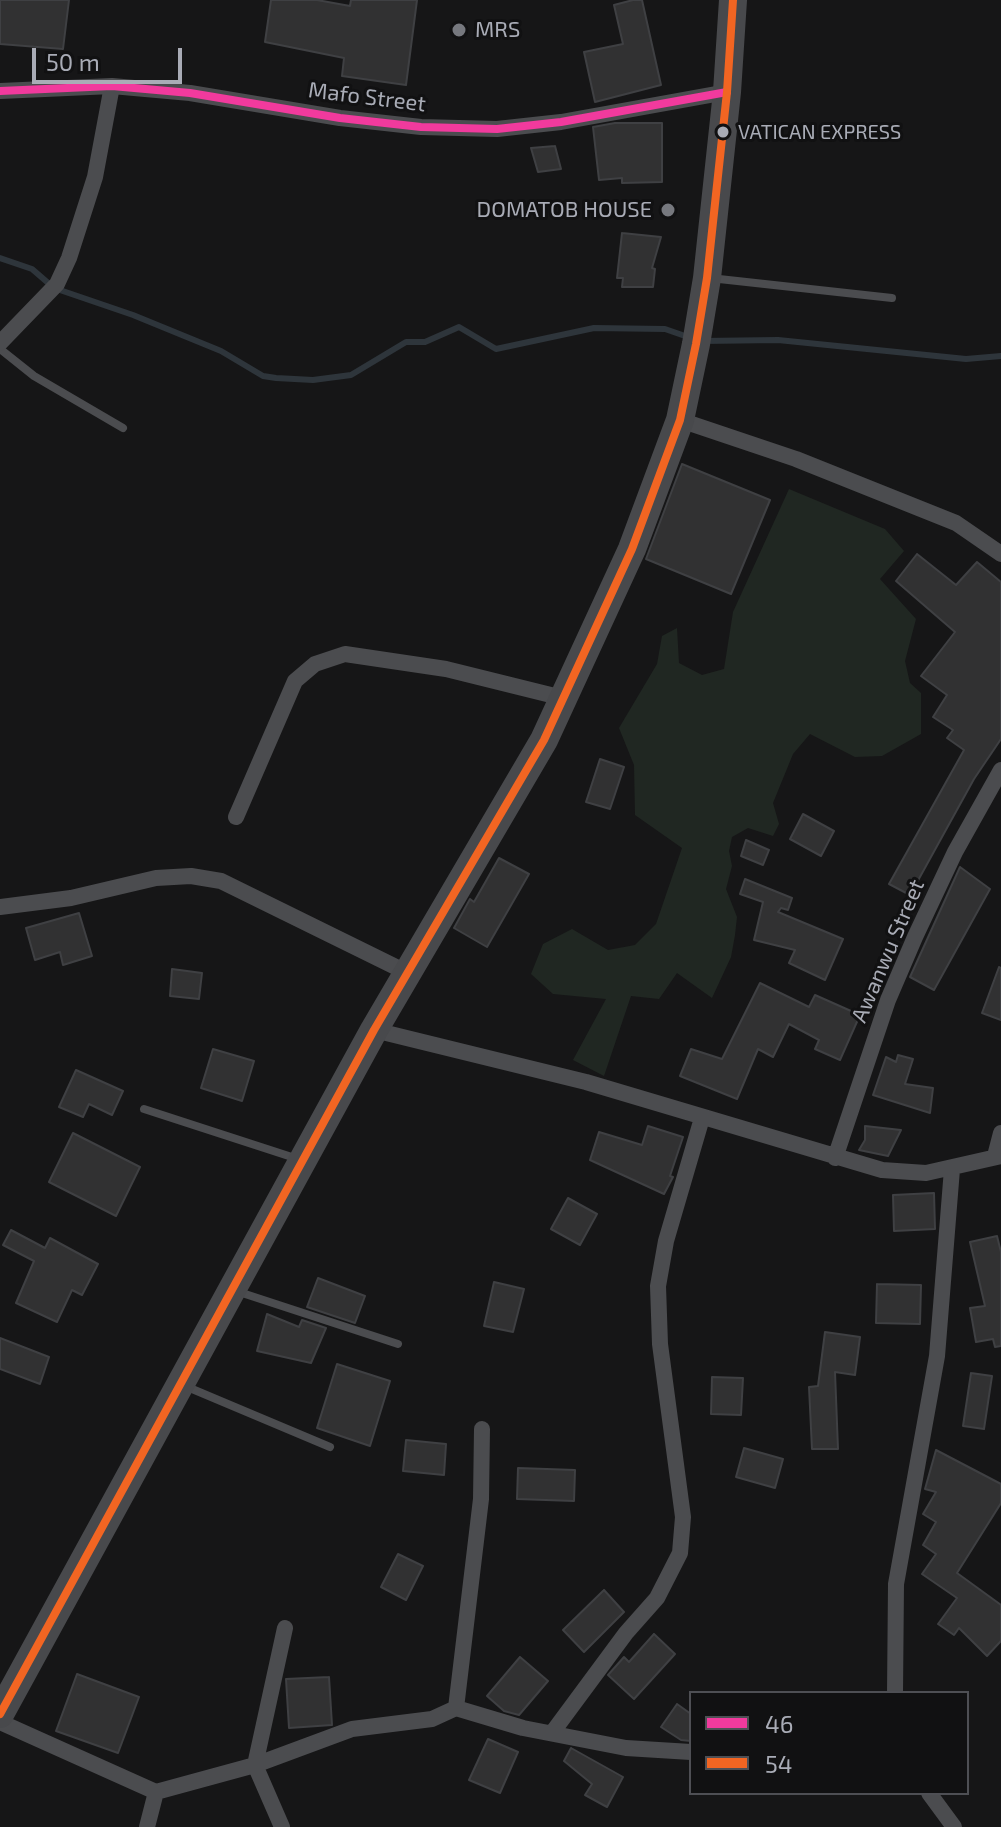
<!DOCTYPE html>
<style>
body{margin:0}
#map{position:relative;width:1001px;height:1827px;overflow:hidden;background:#161617;font-family:"Exo 2",sans-serif}
canvas{display:block}
.legend{position:absolute;left:689px;top:1691px;width:280px;height:104px;box-sizing:border-box;background:#111112;border:2px solid #4e4f54;margin:0;padding:10px 14px;list-style:none;font-size:24px;color:#a9acb6}
.legend li{display:flex;align-items:center;gap:16px;height:40px}
.legend b{width:40px;border:2px solid #4e4f54}
.scale{position:absolute;left:32px;top:48px;width:150px;height:36px;box-sizing:border-box;border:4px solid #a9acb6;border-top:0;padding-left:10px;font-size:24px;line-height:28px;white-space:nowrap;color:#a9acb6;-webkit-text-stroke:6px #111112;paint-order:stroke}
</style>
<div id="map">
<canvas width="1001" height="1827"></canvas>
<ul class="legend">
<li><b style="height:10px;background:#f13a9d"></b>46</li>
<li><b style="height:10px;background:#f26522"></b>54</li>
</ul>
<div class="scale">50 m</div>
</div>
<script>
const context = document.querySelector('canvas').getContext('2d');
context.lineJoin = 'round';
function fillPath(path, color) { context.fillStyle = color; context.fill(path, 'evenodd'); }
const toPath = rows => new Path2D(rows.map(r => 'M' + r).join(''));
function stroke(path, color, width, dash) { context.strokeStyle = color; context.lineWidth = width; context.lineCap = dash ? 'butt' : 'round'; context.setLineDash(dash || []); context.stroke(path); }
function drawText(font, color, halo, rows, align = 'center') {
  context.font = font + ' "Exo 2",sans-serif'; context.lineWidth = 6; context.setLineDash([]); context.textBaseline = 'middle'; context.strokeStyle = halo; context.fillStyle = color; for (const [text, x, y, turn = 0] of rows) {
    context.save(); context.translate(x, y); context.rotate((+turn || 0) * Math.PI / 180); context.textAlign = isNaN(turn) ? turn : align; if (halo) context.strokeText(text, 0, 0); context.fillText(text, 0, 0); context.restore();
  }
}
fillPath(toPath([
 [789,489,885,529,904,551,880,579,916,619,905,661,910,683,921,693,921,734,882,756,855,757,810,734,793,754,773,803,779,824,773,836,748,828,732,837,729,851,732,866,726,889,737,917,735,935,731,957,712,998,677,973,659,999,631,996,604,1076,573,1060,606,999,553,994,531,974,543,944,572,929,608,950,635,945,656,924,682,848,635,815,634,765,619,728,657,664,662,636,677,628,679,663,702,675,724,669,733,612]
]), '#202722');
stroke(toPath([
 [0,258,32,269,54,288,133,315,221,351,263,376,276,378,313,380,351,375,406,342,425,342,459,327,496,349,594,328,665,329,688,337],
 [702,341,778,340,966,359,1001,356]
]), '#2e353b', 6);
const building = toPath([
 [0,0,69,0,63,49,0,44,0,0],
 [271,0,317,0,350,6,351,0,417,0,406,85,342,76,344,58,265,42,271,0],
 [633,0,642,0,661,85,595,102,584,52,623,44,614,5,633,0],
 [615,123,662,123,662,182,622,183,622,178,599,180,593,127,615,123],
 [555,146,561,169,538,172,531,148,555,146],
 [622,233,661,237,652,268,655,269,653,287,622,287,623,278,617,278,622,233],
 [682,464,770,500,731,594,646,559,682,464],
 [917,554,956,585,977,562,1001,582,1001,739,974,779,910,895,889,884,964,750,947,738,953,730,933,717,947,695,921,676,955,632,896,581,917,554],
 [600,759,624,767,610,809,586,802,600,759],
 [803,814,834,831,821,856,790,839,803,814],
 [746,840,769,850,763,865,741,856,746,840],
 [499,858,529,874,487,947,454,928,470,899,474,902,499,858],
 [960,867,990,889,934,990,910,977,960,867],
 [745,879,792,898,788,910,781,908,778,912,843,939,825,980,789,963,795,950,754,940,763,902,740,894,745,879],
 [79,913,92,956,63,965,60,952,35,960,26,928,79,913],
 [999,967,1001,968,1001,1020,982,1013,999,967],
 [172,969,202,973,199,999,170,996,172,969],
 [760,983,809,1007,815,995,860,1015,840,1060,815,1049,819,1040,789,1024,773,1057,758,1049,737,1099,680,1076,691,1049,722,1059,760,983],
 [213,1049,254,1061,242,1101,201,1088,213,1049],
 [898,1055,913,1059,905,1084,933,1088,930,1113,873,1095,886,1057,896,1062,898,1055],
 [76,1070,123,1091,112,1115,89,1104,83,1117,59,1107,76,1070],
 [648,1126,683,1137,670,1176,673,1177,664,1194,590,1160,599,1132,642,1145,648,1126],
 [865,1126,901,1130,888,1156,859,1150,865,1140,865,1126],
 [73,1133,140,1167,116,1216,49,1182,73,1133],
 [934,1193,935,1229,894,1231,893,1195,934,1193],
 [568,1198,597,1214,580,1245,551,1229,568,1198],
 [11,1230,45,1248,50,1238,98,1264,82,1295,72,1290,57,1322,16,1303,34,1261,3,1245,11,1230],
 [997,1236,1001,1252,1001,1346,995,1347,993,1339,976,1342,970,1308,985,1306,970,1242,997,1236],
 [318,1278,365,1296,355,1323,307,1307,318,1278],
 [494,1282,524,1289,513,1332,484,1326,494,1282],
 [877,1284,921,1285,920,1324,876,1323,877,1284],
 [267,1314,299,1327,302,1320,326,1328,311,1363,257,1351,267,1314],
 [825,1332,860,1337,855,1375,835,1372,838,1449,812,1449,809,1387,818,1386,825,1332],
 [0,1338,49,1357,40,1384,0,1369,0,1338],
 [337,1364,390,1381,370,1446,317,1428,337,1364],
 [971,1373,992,1376,984,1429,963,1426,971,1373],
 [712,1377,743,1378,741,1415,711,1414,712,1377],
 [406,1440,446,1444,444,1475,403,1471,406,1440],
 [744,1448,783,1459,775,1488,736,1477,744,1448],
 [936,1450,1001,1484,1001,1503,957,1573,1001,1605,1001,1641,987,1656,959,1628,954,1635,938,1624,957,1598,922,1574,936,1554,923,1545,936,1522,923,1514,936,1492,925,1489,936,1450],
 [518,1468,575,1470,574,1501,517,1499,518,1468],
 [398,1554,423,1566,406,1600,381,1587,398,1554],
 [604,1590,624,1612,584,1652,563,1630,604,1590],
 [654,1634,675,1654,634,1699,608,1675,624,1657,629,1662,654,1634],
 [520,1657,548,1681,519,1715,504,1711,487,1696,520,1657],
 [77,1674,139,1697,118,1753,56,1731,77,1674],
 [329,1677,332,1725,289,1728,286,1679,329,1677],
 [677,1704,691,1714,691,1741,681,1740,661,1727,677,1704],
 [488,1739,518,1752,500,1793,469,1780,488,1739],
 [571,1748,623,1777,607,1807,585,1795,592,1784,564,1761,571,1748]
]);
fillPath(building, '#313132');
stroke(building, '#3f4043', 2);
stroke(toPath([
 [710,278,892,298],
 [0,349,34,376,123,428],
 [144,1109,298,1159],
 [236,1291,398,1344],
 [185,1386,330,1447]
]), '#4b4c4f', 8);
stroke(toPath([
 [0,91,112,86,190,93,340,118,421,127,497,129,561,122,727,92],
 [0,343,57,284,69,258,95,177,112,86],
 [680,420,796,459,956,523,1001,554],
 [236,817,295,681,315,664,345,654,446,669,563,698],
 [0,907,71,898,156,878,191,876,221,881,408,973],
 [374,1030,586,1082,882,1170,926,1173,1001,1156],
 [995,1156,1001,1133],
 [835,1158,888,1000,915,937,955,852,1001,770],
 [895,1693,896,1584,937,1356,952,1169],
 [456,1708,481,1499,482,1429],
 [0,1722,156,1792],
 [552,1733,626,1633,657,1598,680,1553,683,1517,660,1344,658,1286,666,1241,702,1118],
 [929,1793,954,1827],
 [147,1827,156,1792,255,1765,352,1729,432,1719,456,1708,523,1728,626,1748,691,1752],
 [282,1827,255,1765,285,1628]
]), '#4b4c4f', 16);
stroke(toPath([
 [0,1714,374,1030,544,740,632,549,680,420,696,344,707,278,727,92,733,0]
]), '#48494c', 28);
stroke(toPath([
 [0,91,112,86,190,93,340,118,421,127,497,129,561,122,727,92]
]), '#f13a9d', 8);
stroke(toPath([
 [0,1714,374,1030,544,740,632,549,680,420,696,344,707,278,727,92,733,0]
]), '#f26522', 8);
for (const [x, y, r, color] of [
 [459,30,8,"#76787e"],
 [723,132,7,"#a9acb6"],
 [668,210,8,"#76787e"]
]) { const dot = new Path2D(); dot.arc(x, y, r, 0, 2 * Math.PI); context.fillStyle = color; context.fill(dot); stroke(dot, '#111112', 3); }
drawText('20px', '#a9acb6', '#111112', [
 ["VATICAN EXPRESS",738,132]
], 'left');
drawText('22px', '#a9acb6', '#111112', [
 ["MRS",475,30],
 ["DOMATOB HOUSE",652,210,"right"]
], 'left');
drawText('22px', '#a9acb6', '#111112', [
 ["Mafo Street",367,97,7],
 ["Awanwu Street",888,951,-67]
]);
</script>
